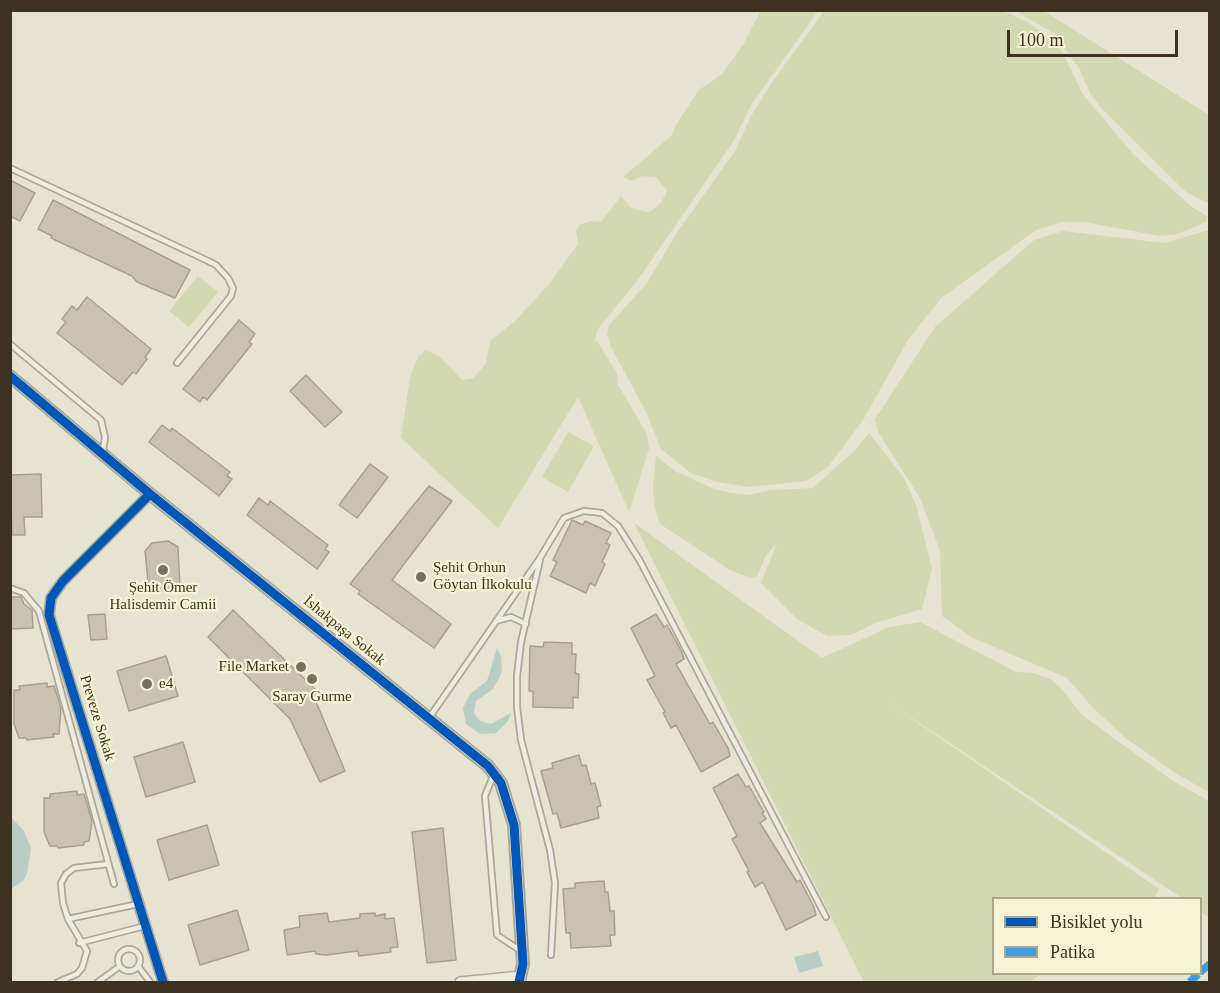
<!DOCTYPE html>
<meta charset="utf-8">
<style>
body{margin:0}
#map{position:relative;width:1220px;height:993px;overflow:hidden;background:#e6e4d0;font-family:Georgia,serif}
canvas{display:block}
.frame{position:absolute;inset:0;border:12px solid #3c321f;pointer-events:none}
.legend{position:absolute;left:992px;top:897px;width:210px;height:78px;box-sizing:border-box;background:#f7f3d6;border:2px solid #aca68d;margin:0;padding:8px 10px;list-style:none;font-size:18px;color:#3c321f}
.legend li{display:flex;align-items:center;gap:12px;height:30px}
.legend b{width:30px;border:2px solid #aca68d}
.scale{position:absolute;left:1007px;top:30px;width:171px;height:27px;box-sizing:border-box;border:3px solid #3c321f;border-top:0;padding-left:8px;font-size:18px;line-height:21px;white-space:nowrap;color:#3c321f;-webkit-text-stroke:4px #f7f3d6;paint-order:stroke}
</style>
<div id="map">
<canvas width="1220" height="993"></canvas>
<div class="frame"></div>
<ul class="legend">
<li><b style="height:8px;background:#0057b8"></b>Bisiklet yolu</li>
<li><b style="height:8px;background:#3f9de0"></b>Patika</li>
</ul>
<div class="scale">100 m</div>
</div>
<script>
const context = document.querySelector('canvas').getContext('2d');
context.lineJoin = 'round';
function fillPath(path, color) { context.fillStyle = color; context.fill(path, 'evenodd'); }
const toPath = rows => new Path2D(rows.map(r => 'M' + r).join(''));
function stroke(path, color, width, dash) { context.strokeStyle = color; context.lineWidth = width; context.lineCap = dash ? 'butt' : 'round'; context.setLineDash(dash || []); context.stroke(path); }
function drawText(font, color, halo, rows, align = 'center') {
  context.font = font + ' Georgia,serif'; context.lineWidth = 4.5; context.setLineDash([]); context.textBaseline = 'middle'; context.strokeStyle = halo; context.fillStyle = color; for (const [text, x, y, turn = 0] of rows) {
    context.save(); context.translate(x, y); context.rotate((+turn || 0) * Math.PI / 180); context.textAlign = isNaN(turn) ? turn : align; if (halo) context.strokeText(text, 0, 0); context.fillText(text, 0, 0); context.restore();
  }
}
fillPath(toPath([
 [761,10,818,11,751,105,733,142,637,281,597,330,595,343,597,341,617,373,618,385,647,434,649,449,629,512,578,397,498,528,401,438,410,377,418,357,426,350,440,357,462,380,474,378,486,363,490,341,515,321,550,283,578,244,576,231,579,225,590,221,601,222,621,196,630,207,646,212,651,211,661,203,667,191,656,177,643,176,631,181,623,177,671,136,677,123,699,90,723,73,743,45],
 [824,11,1003,11,1027,22,1044,33,1063,53,1082,93,1134,155,1192,207,1207,216,1206,222,1178,234,1160,236,1084,222,1062,222,1036,230,941,298,908,340,863,420,828,467,806,481,749,487,717,482,691,473,661,449,646,412,611,347,607,334,609,325,647,283,678,231,735,151,751,116,773,81],
 [1017,11,1044,11,1209,115,1209,204,1186,192,1103,110,1091,95,1079,68,1054,34],
 [1209,230,1210,230,1209,792,1180,776,1128,740,1093,708,1067,678,971,637,942,616,940,551,920,498,878,432,875,419,935,327,1034,240,1063,231,1164,243],
 [198,276,218,292,189,327,169,311],
 [568,432,594,446,568,492,542,477],
 [869,433,904,478,916,505,932,569,922,609,875,623,851,635,827,636,797,619,761,583,777,543,765,557,758,575,751,578,730,570,660,524,654,505,653,487,656,456,675,471,712,488,731,493,749,495,771,490,813,488,855,450],
 [634,523,822,658,889,627,920,622,1016,672,1034,673,1051,679,1061,688,1082,715,1173,781,1209,801,1209,918,1201,912,1200,898,1182,898,882,698,1159,889,1154,898,994,898,994,974,1042,974,1029,982,864,982]
]), '#d1d8b2');
fillPath(toPath([
 [497,648,501,656,502,672,493,689,476,701,474,713,480,721,491,724,511,713,508,721,496,733,480,734,466,724,463,708,470,694,487,681],
 [10,816,24,831,31,848,27,874,23,881,11,889],
 [818,951,823,966,799,973,794,957]
]), '#bacdc5');
const building = toPath([
 [10,180,35,193,20,221,10,216,10,180],
 [53,200,190,270,175,298,137,282,132,276,51,238,52,236,38,229,53,200],
 [87,297,151,349,145,357,147,359,136,374,133,372,122,385,57,333,66,322,62,319,72,306,77,310,87,297],
 [239,320,255,334,249,342,252,344,207,400,203,397,200,402,183,389,239,320],
 [306,375,342,412,325,427,290,391,306,375],
 [162,425,170,431,172,428,230,472,227,476,232,479,219,496,149,442,162,425],
 [370,464,388,477,357,518,339,505,370,464],
 [41,474,42,517,24,517,25,535,12,535,10,475,41,474],
 [429,486,452,501,392,580,451,624,434,648,358,594,360,591,350,584,429,486],
 [259,498,268,505,270,501,328,545,325,549,329,552,317,569,247,515,259,498],
 [572,520,583,525,585,521,611,533,606,543,610,545,602,562,605,564,595,586,590,583,586,593,550,576,557,562,553,560,572,520],
 [168,541,178,547,180,589,149,592,145,551,152,543,168,541],
 [10,597,21,597,24,604,32,610,33,628,10,629,10,597],
 [233,610,318,692,314,697,345,771,320,782,290,719,208,637,233,610],
 [105,614,107,639,91,640,88,615,105,614],
 [656,614,664,627,667,625,682,652,684,659,676,664,710,724,713,722,728,748,730,756,701,772,676,725,671,728,663,713,665,712,647,680,655,676,631,628,656,614],
 [544,642,572,643,572,654,576,654,575,673,579,674,578,698,573,697,573,708,533,707,533,691,529,691,530,646,543,647,544,642],
 [166,656,178,696,129,711,117,671,166,656],
 [47,683,47,687,54,686,61,708,59,734,53,734,54,737,27,740,26,738,19,738,14,724,14,690,20,690,19,686,47,683],
 [183,742,195,782,146,797,134,757,183,742],
 [579,755,582,766,586,765,591,784,595,783,601,806,597,807,599,818,561,828,557,813,553,814,541,771,553,768,552,763,579,755],
 [738,774,746,787,749,786,764,812,762,813,766,819,760,823,797,882,800,880,814,907,816,915,786,930,763,882,755,887,747,872,749,871,732,839,737,836,713,788,738,774],
 [77,791,77,795,84,794,92,821,89,841,84,842,84,845,58,848,57,846,50,846,44,832,44,798,50,798,50,794,77,791],
 [207,825,219,865,169,880,157,840,207,825],
 [443,828,456,960,427,963,412,832,443,828],
 [604,881,605,892,608,892,610,911,614,911,615,935,610,935,611,946,571,948,570,933,566,933,563,889,575,888,575,883,604,881],
 [237,910,249,950,200,965,188,925,237,910],
 [327,913,329,922,360,918,360,914,375,913,375,916,385,914,385,919,394,918,398,947,390,948,391,952,359,956,358,951,326,955,316,954,315,951,287,955,284,930,300,927,299,916,327,913]
]);
fillPath(building, '#cac2b0');
stroke(building, '#a7a08e', 1.5);
const service = toPath([
 [10,168,206,260,216,265,228,278,233,288,231,296,177,363],
 [10,344,101,420,105,437,103,451],
 [540,560,521,642,517,676,517,707,521,740,550,850,555,883,551,955],
 [10,588,24,593,39,611,114,884],
 [496,621,511,617,526,624],
 [429,718,540,558,564,518,584,511,602,513,618,526,640,561,826,917],
 [493,776,485,796,497,935,521,951],
 [68,919,138,904],
 [79,943,145,926],
 '118 960a11 11 0 1 1 22 0a11 11 0 1 1-22 0Z',
 [138,966,150,982],
 [58,982,77,974,82,968,87,951,68,919,63,903,61,883,66,874,74,868,108,864],
 [98,982,120,966]
]);
const minor = toPath([
 [150,494,63,581,51,598,49,615,163,982],
 [460,982,521,976]
]);
const tertiary = toPath([
 [10,376,150,494,488,766,501,783,514,825,523,964,519,982]
]);
stroke(service, '#aca898', 8);
stroke(minor, '#aca898', 12);
stroke(tertiary, '#aca898', 14);
stroke(service, '#eeece1', 4.5);
stroke(minor, '#eeece1', 9);
stroke(tertiary, '#eeece1', 10);
stroke(toPath([
 [1200,972,1210,964],
 [1190,982,1198,974]
]), '#3f9de0', 8, [15, 8]);
stroke(toPath([
 [10,376,150,494,488,766,501,783,514,825,523,964,519,982],
 [150,494,63,581,51,598,49,615,163,982]
]), '#0057b8', 9);
for (const [x, y, r, color] of [
 [163,570,6,"#78705d"],
 [421,577,6,"#78705d"],
 [301,667,6,"#78705d"],
 [312,679,6,"#78705d"],
 [147,684,6,"#78705d"]
]) { const dot = new Path2D(); dot.arc(x, y, r, 0, 2 * Math.PI); context.fillStyle = color; context.fill(dot); stroke(dot, '#f7f3d6', 2); }
drawText('15px', '#3c321f', '#f7f3d6', [
 ["Şehit Orhun",433,568],
 ["Göytan İlkokulu",433,585],
 ["Şehit Ömer",163,588,"center"],
 ["Halisdemir Camii",163,605,"center"],
 ["File Market",289,667,"right"],
 ["e4",159,684],
 ["Saray Gurme",312,697,"center"]
], 'left');
drawText('15px', '#3c321f', '#f7f3d6', [
 ["İshakpaşa Sokak",344,631,39],
 ["Preveze Sokak",97,718,73]
]);
</script>
